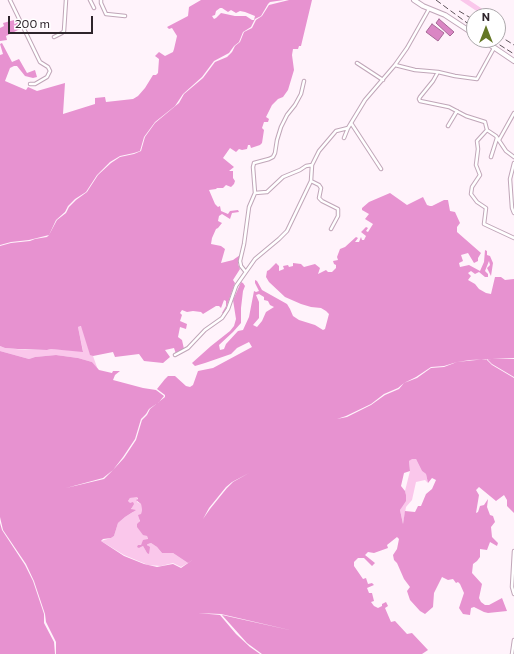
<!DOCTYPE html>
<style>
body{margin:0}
#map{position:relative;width:514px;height:654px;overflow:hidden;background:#fff3fb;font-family:Commissioner,sans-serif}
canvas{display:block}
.north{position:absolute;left:466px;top:8px;width:40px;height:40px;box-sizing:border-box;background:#fff;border:1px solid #aba7aa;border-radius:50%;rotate:0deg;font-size:11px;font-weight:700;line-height:16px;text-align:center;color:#2e242b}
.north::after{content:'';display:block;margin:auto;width:14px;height:18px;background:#647726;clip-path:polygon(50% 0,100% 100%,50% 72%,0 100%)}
.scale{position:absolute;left:8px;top:16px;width:85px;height:18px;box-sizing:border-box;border:2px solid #2e242b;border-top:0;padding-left:5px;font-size:12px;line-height:14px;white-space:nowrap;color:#2e242b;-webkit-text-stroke:3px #fff;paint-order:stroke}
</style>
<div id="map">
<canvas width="514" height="654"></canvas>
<div class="north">N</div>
<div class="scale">200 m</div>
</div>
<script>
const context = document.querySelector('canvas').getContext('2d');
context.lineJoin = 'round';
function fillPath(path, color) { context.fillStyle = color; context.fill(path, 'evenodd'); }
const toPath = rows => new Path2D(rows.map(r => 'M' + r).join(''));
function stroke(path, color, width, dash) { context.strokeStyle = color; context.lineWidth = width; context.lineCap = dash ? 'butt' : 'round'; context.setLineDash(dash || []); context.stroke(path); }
fillPath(toPath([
 [460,0,469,0,493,16,484,16],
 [82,326,90,354,93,356,98,370,92,362,78,358,56,355,35,357,29,359,0,351,0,346,5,348,26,350,47,350,51,349,83,351,78,327],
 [411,459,416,459,422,471,426,474,428,483,425,480,416,482,412,500,406,507,403,524,400,510,406,495,405,491,410,471,409,461],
 [133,497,137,497,137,502,141,504,142,510,139,523,143,534,147,536,148,540,144,540,139,548,143,546,147,553,148,550,148,544,151,543,157,547,162,553,173,553,188,563,181,567,173,563,161,566,148,565,124,555,101,541,111,538,114,536,118,523,125,517,133,512,128,501,130,498]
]), '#fac7eb');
fillPath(toPath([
 [201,0,284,0,270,2,268,4,261,16,255,19,251,27,243,32,239,42,234,46,229,53,214,61,202,77,183,94,175,106,155,122,144,137,140,151,134,153,120,156,110,162,97,175,86,192,75,199,68,206,65,212,56,220,49,235,29,240,11,242,0,245,0,55,3,54,0,44,2,43,12,62,19,59,27,73,35,70,37,77,33,78,25,76,17,66,14,66,10,68,5,81,26,90,28,87,37,91,65,83,63,114,95,104,95,98,105,97,106,102,133,99,138,96,145,88,153,75,156,75,158,73,159,59,155,56,159,52,165,56,173,52,174,49,177,36,172,28,169,29,167,27,188,16,189,7],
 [220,8,222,8,228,12,231,10,236,13,240,11,245,12,255,16,254,20,252,20,246,16,235,16,221,13,216,18,214,19,212,16,215,15,216,11],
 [289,0,312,0,301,46,299,46,298,49,293,49,292,55,294,70,288,90,283,97,278,99,272,105,266,117,269,119,268,122,264,122,262,128,264,130,262,143,260,145,251,148,250,145,248,145,247,149,242,150,239,149,236,152,230,148,223,158,234,167,229,171,233,171,233,178,235,181,234,184,231,187,226,185,223,188,217,188,216,189,209,190,215,204,218,207,220,206,221,211,228,214,230,211,238,210,239,212,232,213,230,219,222,214,219,216,218,221,222,223,218,228,216,229,212,238,211,244,221,246,225,249,221,263,233,260,240,255,238,264,240,269,233,280,235,283,224,314,222,313,226,306,226,301,224,300,221,308,219,306,216,306,203,314,201,312,193,311,187,312,182,310,180,313,182,315,180,321,187,324,186,329,180,327,178,337,182,340,184,349,176,354,174,348,165,350,170,357,163,363,144,361,139,354,115,357,113,352,93,356,90,355,81,326,78,327,83,352,51,349,47,350,18,349,5,348,0,346,0,246,11,243,30,241,35,239,47,237,49,235,57,220,66,213,69,207,76,200,87,192,98,175,111,163,120,157,134,154,141,151,145,137,155,123,179,103,184,94,203,78,215,62,227,57,232,52,235,46,240,42,244,32,252,28,256,20,262,16,269,5],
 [18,19,22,28,6,36,7,40,0,41,0,28,4,26,3,23],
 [390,193,407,205,423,197,427,205,430,206,432,206,444,200,448,200,450,211,455,212,460,223,457,227,457,232,481,253,478,258,478,261,474,263,468,253,461,255,463,261,459,263,460,267,469,265,480,271,484,262,485,250,487,251,487,255,490,256,493,263,491,276,487,268,490,265,489,261,485,271,488,274,488,277,485,277,479,272,475,274,471,271,468,273,471,276,468,280,475,284,479,289,486,293,491,294,495,277,501,277,505,280,514,279,514,358,470,360,457,362,444,366,431,367,416,377,404,383,398,388,384,394,371,404,346,416,337,419,347,417,371,405,385,395,399,389,404,383,417,378,431,368,444,367,457,362,486,359,492,365,514,378,514,513,507,506,507,500,504,495,496,501,479,487,476,490,479,495,476,513,478,512,480,506,484,505,488,499,487,507,490,515,493,516,495,522,491,527,492,537,498,543,497,546,490,542,487,550,480,549,480,557,477,561,473,564,472,573,482,584,479,598,481,602,485,605,489,605,502,598,507,611,488,613,484,612,474,607,471,608,470,615,463,614,459,608,464,593,460,584,458,582,456,583,453,579,448,580,442,577,434,593,433,607,425,614,420,611,410,600,407,591,410,587,404,579,397,563,394,560,393,555,397,549,399,539,397,537,387,545,388,548,374,553,368,552,365,555,375,563,372,566,364,558,358,558,354,562,354,566,363,579,366,578,368,584,372,583,374,585,367,588,369,593,372,593,374,601,371,602,374,606,378,608,382,606,382,604,386,602,388,606,385,608,391,622,395,621,407,634,412,633,428,650,422,654,262,654,247,643,222,615,294,631,221,614,198,613,220,615,236,634,250,647,260,654,56,654,56,642,46,622,45,614,34,581,26,564,3,530,0,517,0,351,29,359,35,357,56,355,78,358,92,362,99,370,112,373,113,371,120,371,115,375,113,380,143,388,156,390,164,396,159,402,149,409,146,414,141,419,135,439,123,457,113,470,103,478,66,488,104,479,113,470,124,458,136,440,142,420,147,415,150,409,165,397,165,395,157,389,165,379,168,376,175,376,186,386,190,387,193,385,198,371,213,368,252,347,249,342,237,348,231,354,205,363,195,366,192,363,211,346,230,331,234,326,236,319,233,300,241,282,243,283,245,286,243,291,241,308,241,323,233,332,219,345,220,350,224,349,226,344,238,331,243,330,249,317,254,291,256,292,259,291,255,283,255,280,257,281,262,290,287,304,290,309,293,316,299,320,315,325,323,330,325,329,329,314,326,311,321,308,311,307,301,304,285,297,269,282,266,277,267,271,269,270,276,263,279,266,279,271,284,269,283,266,288,265,289,267,293,266,293,263,301,264,304,267,315,264,320,268,318,274,326,270,328,272,332,272,336,268,336,265,334,264,333,261,338,260,337,257,340,249,345,247,356,237,358,238,355,242,359,242,361,237,362,240,364,240,366,236,361,232,366,227,368,228,366,231,368,232,373,224,365,219,369,214,362,210,362,208,369,202],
 [259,294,264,297,264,300,268,301,270,305,274,307,266,312,262,321,257,327,253,325,259,318,259,302,256,295],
 [412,459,416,459,422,471,426,474,428,483,432,478,436,480,432,489,426,494,421,506,418,506,415,512,405,511,403,524,400,510,406,501,406,495,405,491,401,486,404,473,410,471,409,461],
 [249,473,233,482,227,488,210,509,203,519,198,530,195,540,194,559,181,568,173,564,157,567,144,564,124,556,101,541,103,539,111,538,114,536,118,523,125,517,136,510,131,509,134,504,133,502,130,503,128,501,130,498,137,497,138,499,136,500,141,504,142,510,141,514,138,515,140,521,137,524,137,527,143,535,147,536,148,539,143,540,141,545,138,545,137,547,139,548,143,546,147,553,149,554,150,547,147,545,148,544,151,543,157,547,162,553,173,553,188,563,194,559,195,540,198,530,203,519,209,508,226,487,232,482],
 [487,359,514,359,514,377,492,364],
 [0,523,2,530,25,565,33,581,44,614,44,623,54,642,55,654,0,654]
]), '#e792d0');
const water = toPath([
 [439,19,454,32,450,36,436,23,439,19],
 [432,24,444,33,438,41,426,32,432,24]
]);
fillPath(water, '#da86c4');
stroke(water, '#a66996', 1);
const street = toPath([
 [10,0,40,62,48,67,50,71,47,77,35,84,30,84],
 [90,0,94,8],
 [101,0,101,3,106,14,125,16],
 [54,37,62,33,64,31,66,0],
 [357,63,383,80],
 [395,65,415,70,438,72,455,76,477,79,494,48],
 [438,72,433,81,420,97,419,99,420,101,449,107,466,116,485,122,487,130,496,136,506,151,514,157],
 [351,123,381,169],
 [448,126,457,111],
 [487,130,477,141,478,149,476,165,480,175,472,187,471,194,477,202,486,208,484,224,514,238],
 [344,138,348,128,365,100,395,65,407,48,429,9],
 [499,140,514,113],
 [491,157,497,138],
 [514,163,510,179,512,208,514,213],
 [311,181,319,185,321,188,319,198,322,201,338,209,338,216,331,229],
 [255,193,267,192,283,177,300,170,306,166,312,165],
 [245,271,241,266,240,261,244,244,249,207,255,193,253,167,254,163,269,159,273,157,275,153,277,140,281,127,287,115,295,105,301,94,304,81],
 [175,355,188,348,205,330,222,318,228,309,236,286,255,259,279,239,287,231,311,181,312,165,319,151,336,131,348,128],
 [514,551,512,587,514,594],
 [512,654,514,640]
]);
const secondary = toPath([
 [414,0,423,6,445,15,474,34],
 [483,40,514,61]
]);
stroke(street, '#c0a6b8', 4.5);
stroke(secondary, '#c0a6b8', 6);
stroke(street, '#fff', 2.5);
stroke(secondary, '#fff', 4);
stroke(toPath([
 [436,0,474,28],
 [459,11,474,20],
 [498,35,514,45],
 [492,40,514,54]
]), '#5e535a', 1, [6, 3]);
</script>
